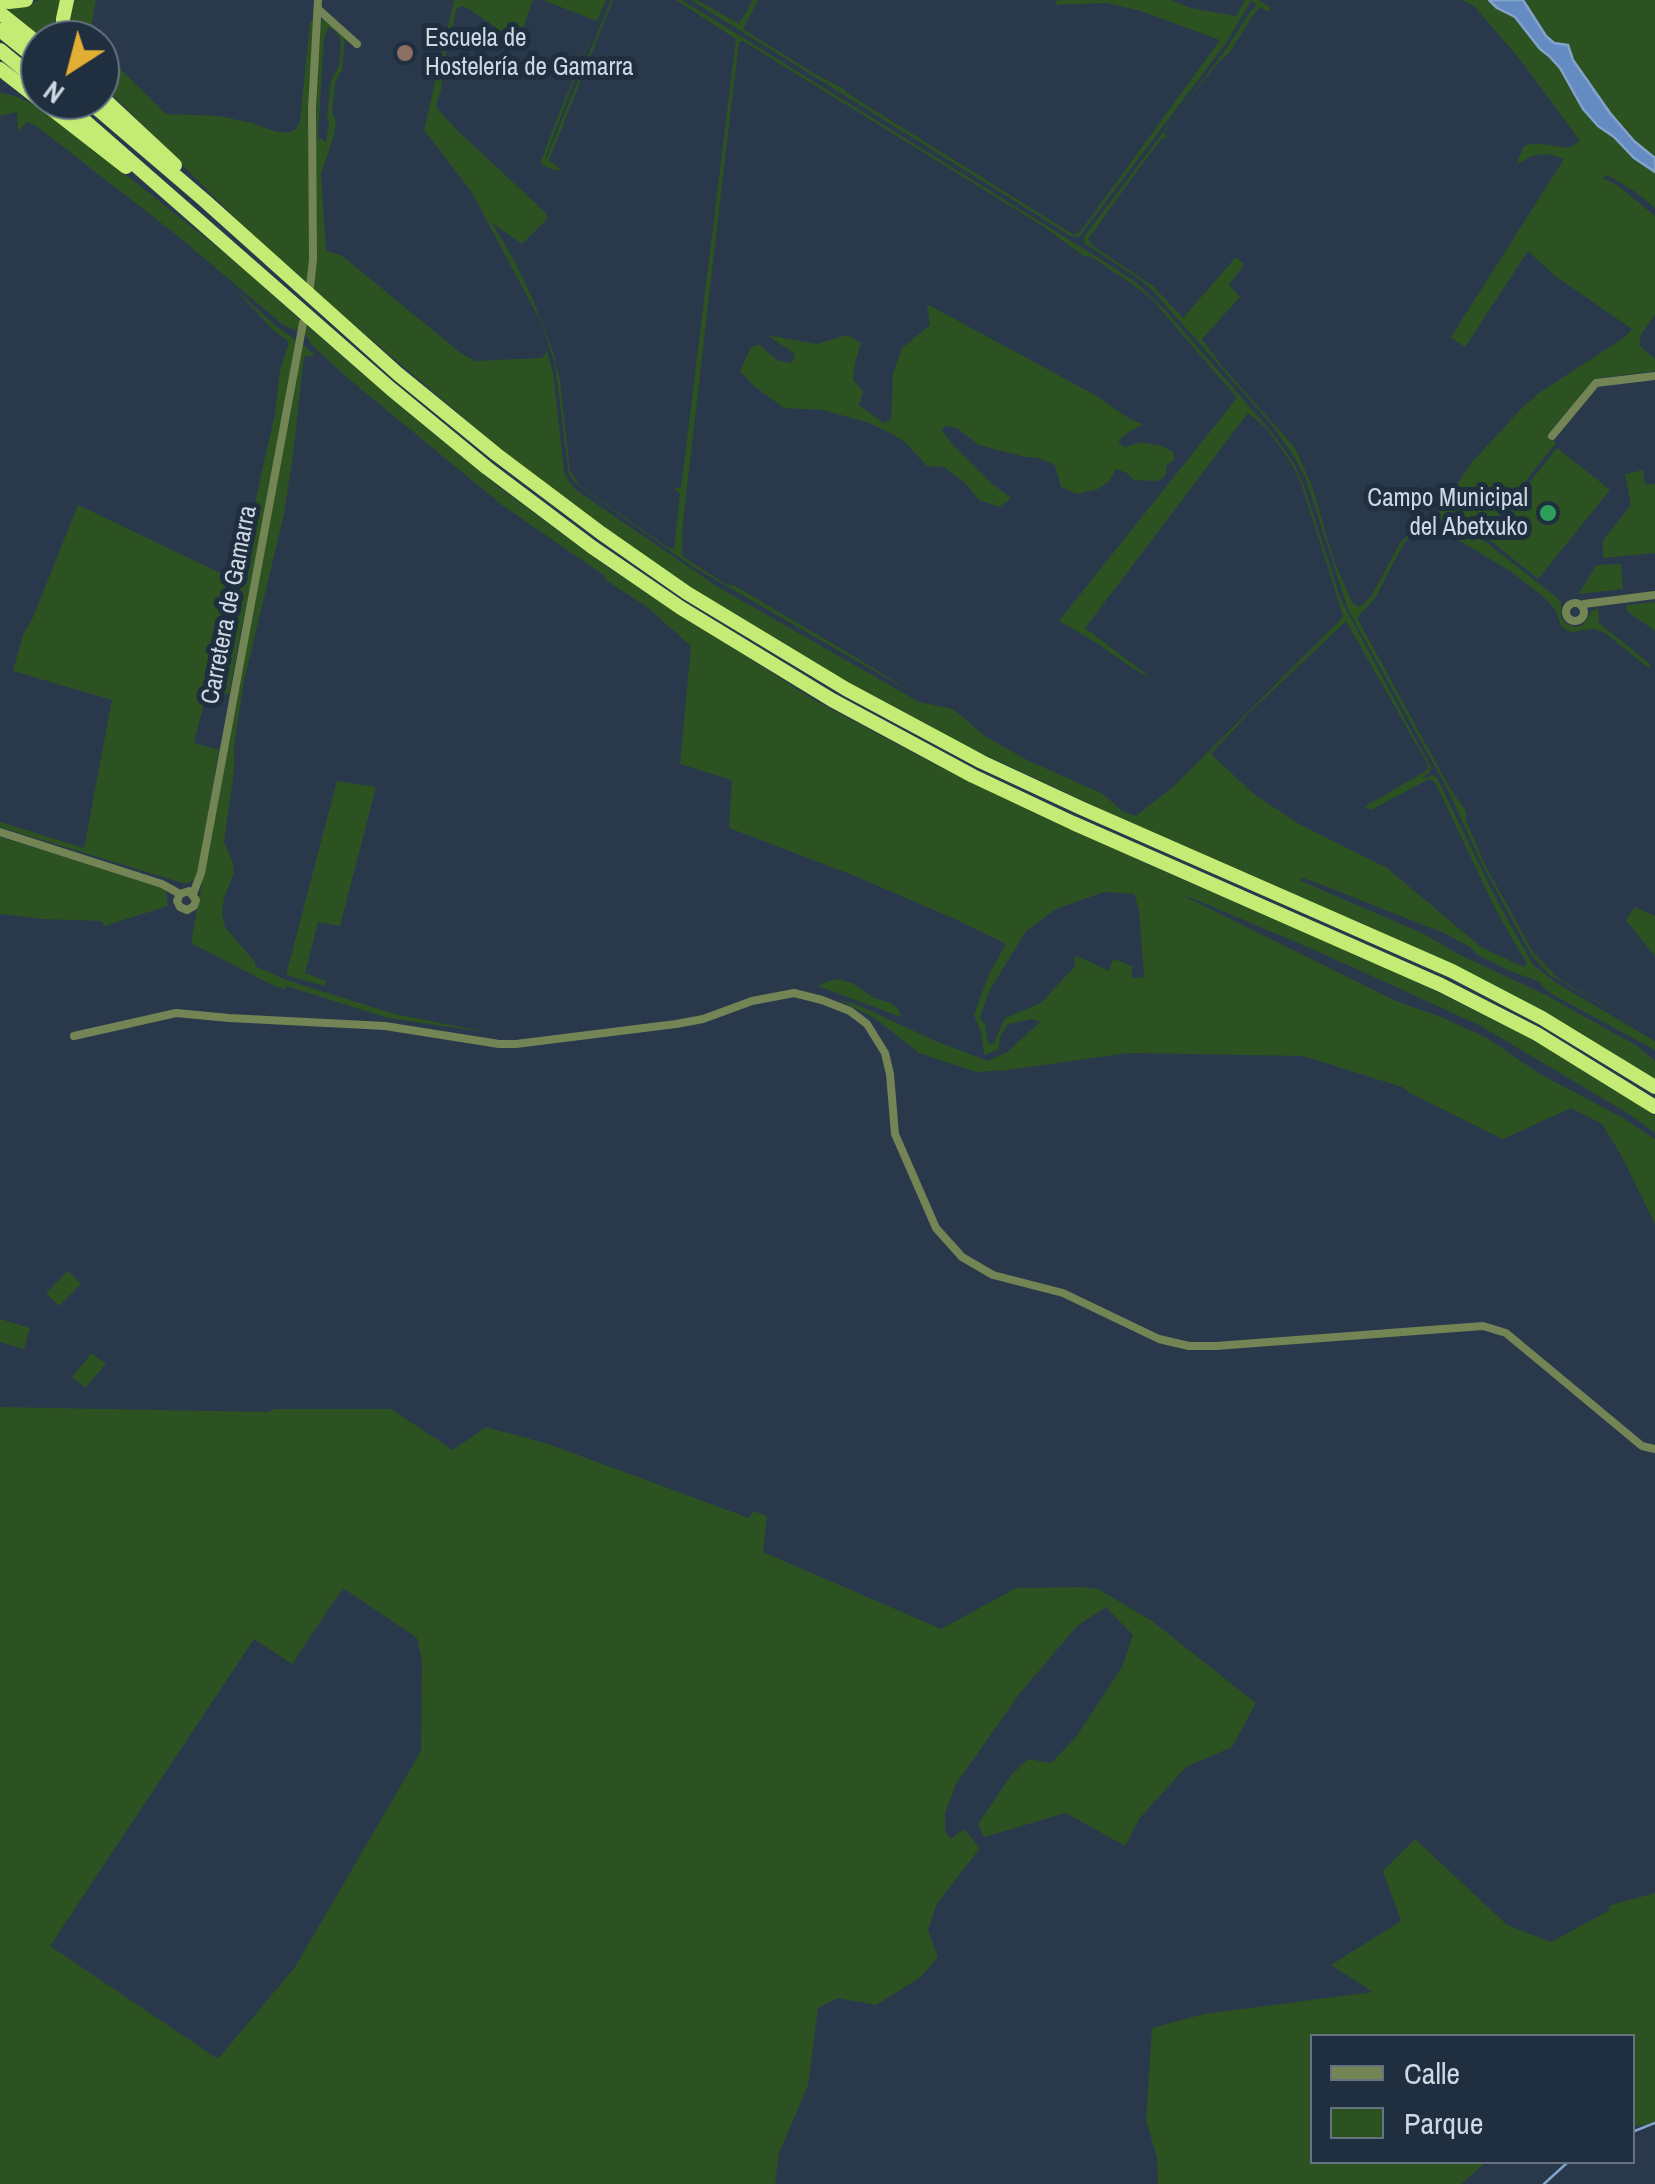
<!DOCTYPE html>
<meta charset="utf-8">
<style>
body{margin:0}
#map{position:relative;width:1655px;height:2184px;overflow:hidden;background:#29394b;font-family:"Archivo Narrow",sans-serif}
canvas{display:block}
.legend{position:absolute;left:1310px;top:2034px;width:325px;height:130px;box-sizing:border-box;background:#1f2f40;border:2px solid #657381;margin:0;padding:12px 18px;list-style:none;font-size:30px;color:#ced8e3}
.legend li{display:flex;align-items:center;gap:20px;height:50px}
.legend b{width:50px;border:2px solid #657381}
.north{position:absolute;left:20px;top:20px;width:100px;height:100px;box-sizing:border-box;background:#1f2f40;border:2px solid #657381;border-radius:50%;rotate:216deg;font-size:28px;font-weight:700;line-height:40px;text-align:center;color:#ced8e3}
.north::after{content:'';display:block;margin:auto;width:35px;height:45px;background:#e2af34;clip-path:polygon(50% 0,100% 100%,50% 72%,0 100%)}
</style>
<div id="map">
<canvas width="1655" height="2184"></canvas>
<ul class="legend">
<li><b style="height:12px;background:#738455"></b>Calle</li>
<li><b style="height:28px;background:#2c5222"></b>Parque</li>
</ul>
<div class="north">N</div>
</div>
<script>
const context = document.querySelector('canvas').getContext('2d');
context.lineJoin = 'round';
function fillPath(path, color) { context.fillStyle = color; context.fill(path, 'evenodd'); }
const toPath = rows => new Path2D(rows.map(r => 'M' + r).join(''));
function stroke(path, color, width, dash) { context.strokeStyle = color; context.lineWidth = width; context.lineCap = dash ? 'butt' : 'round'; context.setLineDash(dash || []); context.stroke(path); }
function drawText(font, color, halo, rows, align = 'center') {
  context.font = font + ' "Archivo Narrow",sans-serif'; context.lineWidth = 10; context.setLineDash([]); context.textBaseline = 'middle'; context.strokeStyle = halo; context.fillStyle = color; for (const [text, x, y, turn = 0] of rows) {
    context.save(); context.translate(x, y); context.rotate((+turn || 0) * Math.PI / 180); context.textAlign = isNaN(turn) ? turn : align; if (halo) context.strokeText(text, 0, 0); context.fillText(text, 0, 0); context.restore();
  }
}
fillPath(toPath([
 [39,0,64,0,61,40,43,40,1,7,23,6],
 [73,0,96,0,92,22,98,40,70,40,69,18],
 [454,0,535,0,532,2,518,43,469,9,462,6,456,9,451,36,446,48,441,90,436,105,440,112,458,131,547,214,547,219,522,244,492,223,515,262,533,300,553,352,560,380,570,471,579,485,667,547,674,549,680,494,674,488,681,488,736,39,676,0,682,0,1100,259,1137,283,1166,311,1274,435,1295,465,1305,489,1341,600,1429,764,1431,768,1429,772,1421,779,1433,775,1437,778,1495,897,1533,965,1558,984,1655,1041,1655,1050,1557,997,1546,990,1538,981,1510,971,1478,955,1470,947,1444,933,1312,881,1302,878,1299,880,1424,934,1458,954,1548,996,1637,1046,1655,1061,1655,1080,1539,1010,1398,940,1154,834,966,746,859,689,783,645,677,579,591,518,503,451,326,301,312,288,318,58,321,20,324,20,345,37,342,70,335,82,332,112,336,122,334,135,321,174,326,251,341,255,462,354,475,361,542,358,547,351,553,372,564,472,569,482,576,490,718,587,919,702,953,709,986,737,1029,761,1101,793,1124,812,1136,816,1174,786,1342,618,1343,615,1301,483,1292,464,1268,430,1248,413,1085,628,1153,679,1132,668,1097,643,1059,621,1237,398,1151,298,1135,286,1090,256,1085,257,1044,227,743,41,739,42,725,158,683,522,682,556,724,583,735,586,857,658,914,694,690,565,575,483,569,475,555,364,541,322,471,191,424,130],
 [328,27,334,30,341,40,339,66,331,81,327,115,329,123,326,142,318,137,324,38],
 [1346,621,1427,763,1428,770,1364,807,1371,810,1429,779,1435,782,1496,910,1527,964,1523,967,1481,947,1387,868,1299,824,1255,795,1211,754,1249,713],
 [543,0,606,0,597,21],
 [611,0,613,0,549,160,560,169,559,171,547,167,542,165,541,161,558,116,595,26,545,158,546,159],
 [691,0,697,0,739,24,753,0,758,0,743,29,815,74,842,88,850,95,1074,235,1080,232,1220,40,1138,10,1106,3,1054,5,1058,0,1171,0,1191,8,1236,16,1245,0,1259,0,1270,8,1269,12,1260,7,1255,12,1229,53,1217,64,1177,114,1164,133,1168,138,1162,138,1143,163,1088,239,1093,246,1153,286,1183,318,1236,257,1244,264,1229,285,1240,297,1202,339,1222,366,1295,448,1312,486,1334,561,1352,602,1358,607,1363,605,1372,595,1400,543,1418,523,1430,520,1439,511,1473,461,1522,408,1539,393,1625,337,1632,329,1555,276,1528,251,1465,347,1451,337,1564,159,1548,154,1531,156,1516,165,1524,146,1535,143,1568,148,1580,141,1522,62,1474,6,1462,0,1489,0,1497,8,1515,17,1540,49,1560,68,1598,126,1614,137,1634,158,1655,172,1655,208,1634,191,1607,175,1603,178,1617,185,1655,216,1655,315,1640,336,1640,346,1655,359,1655,371,1600,378,1591,383,1547,435,1556,443,1481,538,1561,601,1561,618,1566,624,1575,627,1583,625,1591,612,1598,608,1599,623,1650,664,1650,669,1605,633,1594,629,1572,632,1566,630,1561,626,1556,611,1546,599,1513,573,1452,536,1426,530,1416,531,1404,543,1375,598,1357,618,1449,787,1466,811,1466,821,1485,865,1533,952,1559,979,1655,1036,1550,975,1532,956,1482,864,1449,792,1348,609,1306,479,1294,456,1271,424,1154,292,1141,280,1084,243,1084,237,1227,48,1251,10,1255,8,1256,3,1251,1,1226,43,1079,237,1071,236],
 [1523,0,1655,0,1655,158,1634,141,1610,113,1573,60,1568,45,1554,43,1546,36],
 [315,21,310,264,308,283,254,237,100,82,100,45,103,52,166,114,219,116,252,123,277,132,290,132,296,129,300,121,310,22],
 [0,93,15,96,35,105,52,116,232,259,300,320,298,329,294,330,282,324,173,232,35,125,27,122,18,132,17,112,0,116],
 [233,287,278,328,296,340,279,439,229,694,224,693,232,628,224,624,194,743,219,750,199,866,194,880,186,884,0,827,0,822,84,848,112,700,13,671,24,632,31,622,78,505,237,581,275,414,280,370,289,342,273,330],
 [927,304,1095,395,1130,419,1143,424,1123,436,1118,443,1125,447,1141,442,1162,446,1173,452,1175,459,1166,466,1166,475,1158,481,1134,480,1127,473,1116,469,1110,480,1098,489,1077,494,1061,487,1055,465,1039,458,1025,457,979,445,957,428,945,426,942,430,953,445,991,483,1011,498,999,507,979,500,966,484,944,467,927,466,905,442,890,433,869,423,823,410,784,408,754,386,740,371,751,347,760,345,777,360,792,363,795,354,767,335,816,344,847,335,861,343,855,363,853,380,863,391,859,405,884,423,891,420,893,373,902,348,930,325],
 [306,325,408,413,504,491,610,569,816,701,938,766,1156,868,1357,954,1433,990,1522,1034,1588,1070,1655,1116,1655,1133,1629,1114,1479,1025,1319,952,1192,898,1184,896,1396,1001,1441,1017,1487,1038,1540,1074,1623,1118,1655,1139,1655,1224,1621,1155,1602,1124,1571,1108,1503,1139,1410,1093,1402,1087,1303,1056,1128,1053,1008,1070,976,1072,919,1053,876,1019,838,999,860,1006,933,1040,988,1061,1007,1052,1040,1022,1033,1019,1008,1024,1000,1037,999,1049,985,1055,984,1053,981,1032,974,1015,989,974,1006,944,957,920,855,876,729,828,732,780,680,764,691,646,647,607,604,579,605,576,502,505,344,375,312,345,305,334],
 [1104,892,1134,894,1139,909,1144,977,1132,978,1132,966,1113,959,1109,971,1075,955,1075,966,1041,1003,1005,1018,994,1043,988,1044,985,1024,980,1018,988,993,1026,931,1056,909],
 [303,345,315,355,304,357,293,455,284,514,244,681,234,746,234,771,224,841,232,861,234,873,224,898,222,912,225,927,255,962,255,966,286,980,395,1014,491,1033,388,1018,286,986,285,989,272,985,191,943,251,613,301,347],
 [1557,448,1610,490,1538,579,1486,537],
 [1643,470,1645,485,1655,484,1655,553,1603,558,1603,540,1631,505,1625,474],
 [1621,564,1623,589,1578,594,1597,565],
 [1655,602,1655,631,1627,611,1626,605],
 [337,781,376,787,340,926,318,922,305,973,326,981,325,986,286,975],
 [0,837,156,885,166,891,168,906,104,926,102,921,43,919,0,914],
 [1635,907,1655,916,1655,956,1626,920],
 [838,979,852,983,874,998,891,1003,899,1010,901,1017,818,986,828,981],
 [68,1271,81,1284,59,1306,46,1293],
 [0,1319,30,1328,24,1349,0,1342],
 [92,1353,106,1364,85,1388,72,1377],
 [0,1407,268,1412,274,1409,391,1409,453,1450,486,1427,548,1444,749,1518,753,1511,767,1516,763,1552,941,1629,1016,1588,1082,1587,1098,1589,1152,1621,1256,1703,1232,1747,1186,1767,1139,1819,1125,1846,1066,1813,984,1837,978,1824,1012,1774,1028,1759,1051,1763,1076,1737,1122,1667,1133,1635,1106,1607,1077,1626,1020,1693,956,1784,945,1813,945,1831,950,1839,964,1829,980,1848,936,1905,928,1930,938,1957,921,1977,876,2005,838,1998,818,2008,808,2085,779,2153,775,2184,0,2184],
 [343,1588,417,1638,422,1661,421,1751,295,1967,218,2059,50,1946,254,1639,292,1664],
 [1415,1839,1507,1925,1551,1942,1610,1910,1608,1907,1615,1904,1655,1893,1655,2124,1633,2126,1632,2036,1312,2036,1312,2162,1486,2162,1461,2184,1158,2184,1157,2158,1146,2120,1152,2028,1204,2014,1373,1992,1331,1965,1401,1921,1383,1871]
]), '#2c5222');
const water = toPath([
 [1489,0,1523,0,1546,36,1554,43,1568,45,1573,60,1610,113,1634,141,1655,158,1655,172,1634,158,1614,137,1598,126,1583,109,1560,68,1549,56,1540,49,1515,17,1497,8,1489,0]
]);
fillPath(water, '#648cc2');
stroke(water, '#84a3cc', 2.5);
stroke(toPath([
 [1632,2132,1655,2123],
 [1544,2184,1568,2162]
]), '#84a3cc', 2.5);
stroke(toPath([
 [319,10,357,44],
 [310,287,313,260,312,109,318,0],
 [1552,436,1596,383,1655,376],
 '1566 612a9 9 0 1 1 18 0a9 9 0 1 1-18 0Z',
 [1582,606,1584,604,1655,595],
 [0,832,162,884,180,894,189,891,196,900,194,906,187,910,180,907,177,901,180,894],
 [193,894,201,873,303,323],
 [74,1036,176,1013,229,1018,385,1026,499,1044,516,1044,676,1024,703,1019,752,1001,794,993,822,1000,850,1011,867,1024,885,1053,890,1074,895,1134,936,1228,962,1257,993,1275,1063,1293,1159,1339,1189,1346,1216,1346,1483,1326,1506,1333,1642,1446,1655,1449]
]), '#738455', 8);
stroke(toPath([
 [0,1,9,2,26,0],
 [0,13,40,45],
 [0,30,40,62],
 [64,40,63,19,67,0],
 [0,50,40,83],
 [0,69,126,167],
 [100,95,175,165],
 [61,100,391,389,487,468,592,547,681,608,832,700,973,776,1073,823,1441,985,1537,1034,1655,1107],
 [87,100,204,200,398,374,496,454,601,533,687,593,846,689,982,762,1081,808,1452,971,1542,1018,1655,1087]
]), '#c4eb73', 14);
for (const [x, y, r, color] of [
 [405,53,10,"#8d6e63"],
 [1548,513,10,"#2e9e5b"]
]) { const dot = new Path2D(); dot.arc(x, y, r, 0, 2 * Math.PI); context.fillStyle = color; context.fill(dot); stroke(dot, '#1f2f40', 4); }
drawText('25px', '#ced8e3', '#1f2f40', [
 ["Escuela de",425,39],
 ["Hostelería de Gamarra",425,68],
 ["Campo Municipal",1528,499,"right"],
 ["del Abetxuko",1528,528,"right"]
], 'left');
drawText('25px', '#ced8e3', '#1f2f40', [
 ["Carretera de Gamarra",230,605,-79]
]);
</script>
